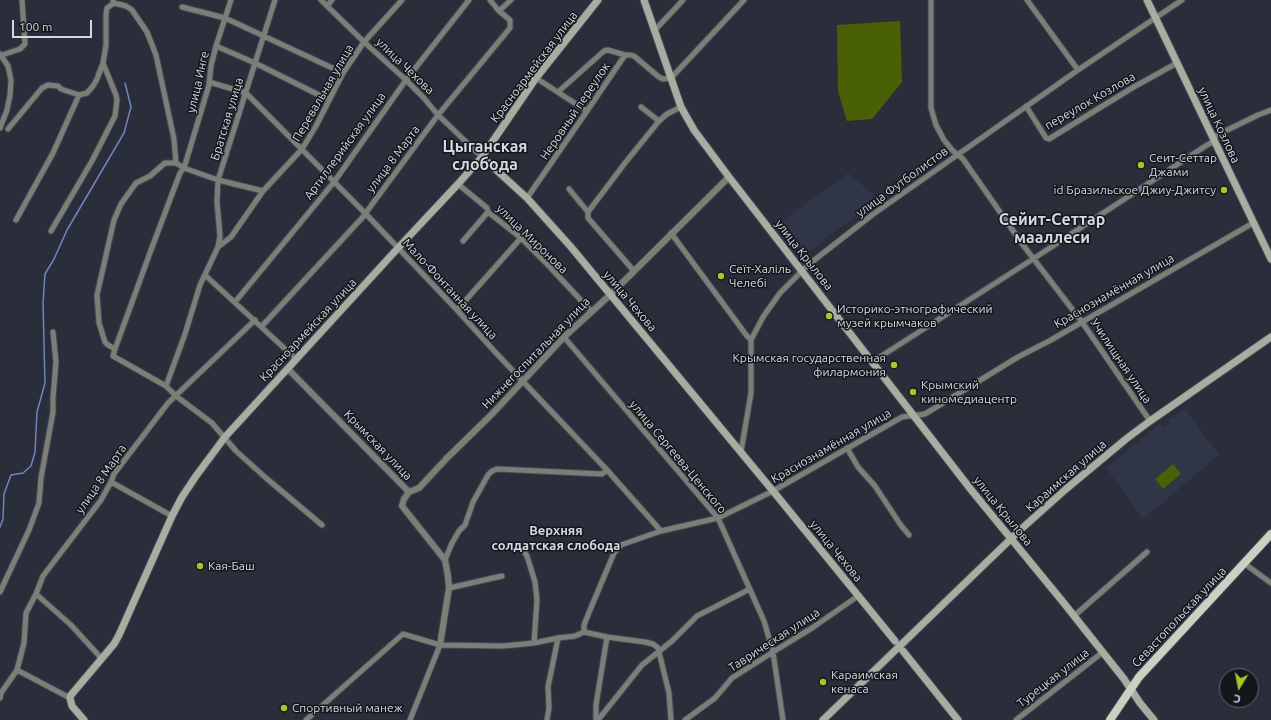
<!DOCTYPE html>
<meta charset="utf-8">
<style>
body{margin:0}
#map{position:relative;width:1271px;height:720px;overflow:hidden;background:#292e3a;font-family:Ubuntu,sans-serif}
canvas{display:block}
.north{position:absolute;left:1219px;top:668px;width:40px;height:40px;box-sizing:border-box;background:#14161c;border:1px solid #61646b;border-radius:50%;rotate:190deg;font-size:11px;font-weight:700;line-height:16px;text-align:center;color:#d5d8e1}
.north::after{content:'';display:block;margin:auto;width:14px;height:18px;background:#a0c92b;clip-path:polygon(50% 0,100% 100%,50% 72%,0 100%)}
.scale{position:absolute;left:12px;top:20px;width:80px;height:18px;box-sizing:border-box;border:2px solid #d5d8e1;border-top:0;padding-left:5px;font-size:12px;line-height:14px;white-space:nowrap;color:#d5d8e1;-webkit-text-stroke:3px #14161c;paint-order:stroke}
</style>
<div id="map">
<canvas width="1271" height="720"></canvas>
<div class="north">С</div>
<div class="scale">100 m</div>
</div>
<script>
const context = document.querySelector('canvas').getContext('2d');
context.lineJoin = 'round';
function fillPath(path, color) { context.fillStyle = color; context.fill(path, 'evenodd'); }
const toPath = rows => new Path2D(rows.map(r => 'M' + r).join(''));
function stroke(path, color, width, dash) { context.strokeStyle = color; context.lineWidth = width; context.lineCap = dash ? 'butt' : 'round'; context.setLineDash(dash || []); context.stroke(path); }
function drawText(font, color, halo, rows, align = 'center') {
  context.font = font + ' Ubuntu,sans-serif'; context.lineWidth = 3; context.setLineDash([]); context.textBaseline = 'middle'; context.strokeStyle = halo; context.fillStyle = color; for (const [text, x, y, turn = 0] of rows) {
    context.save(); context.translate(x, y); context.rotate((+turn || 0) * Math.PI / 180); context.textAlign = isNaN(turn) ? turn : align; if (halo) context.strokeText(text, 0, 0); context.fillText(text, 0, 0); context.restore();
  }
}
fillPath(toPath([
 [848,173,878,199,807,253,782,221],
 [1185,409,1219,455,1143,519,1106,468,1160,423,1164,427,1170,423,1168,420]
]), '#303648');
fillPath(toPath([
 [900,21,902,82,872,119,847,121,838,91,837,25],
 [1173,464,1181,474,1163,489,1155,479]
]), '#4a6004');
stroke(toPath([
 [0,527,3,519,4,494,11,475,23,473,31,466,35,452,37,412,45,383,43,303,45,274,54,259,67,230,124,133,131,107,125,83]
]), '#7283be', 1.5);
const minor = toPath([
 [231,0,216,46,211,66,209,85,184,168,180,173,151,250,115,349,113,356,166,386,176,396,212,423,236,451,266,478,322,525],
 [321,0,364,42,406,80,423,97,438,115,482,157],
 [931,0,931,108,936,125,944,140,953,151,963,159,1023,245,1082,322,1150,421],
 [1027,0,1078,70],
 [114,3,126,6,132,10,147,32,156,55,174,139,176,163,184,168,218,180,263,191],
 [327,6,332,0],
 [182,7,225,18,343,73],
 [499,11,511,0],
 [655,30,683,0],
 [216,46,255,63,329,100],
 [0,54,8,66,11,80,10,95,7,110,0,128],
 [2,55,20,49,25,44,22,0],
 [536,78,587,111],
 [209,82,246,93,365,213,457,310,497,354,607,470,661,531],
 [558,92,604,51,608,50,625,55,631,55,634,56,659,77,663,79,671,78,744,0],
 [1026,106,1046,138,1049,139,1132,88,1177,63],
 [641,107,659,121],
 [8,129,42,88,48,85,58,86,61,89,79,95,87,93,93,86,97,79,103,63],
 [1213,137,1258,115,1271,110],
 [458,184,487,208,488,212,521,238,548,265,591,311],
 [569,189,588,212,588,218,634,271],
 [527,198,587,111,625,55],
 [588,212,625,163,659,121,667,114,681,107],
 [16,220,53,153,79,95],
 [51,231,92,161,115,116,117,100,116,95,103,63,106,45,106,14,107,8,114,3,113,1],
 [671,233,747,336,751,340],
 [463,241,488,212],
 [218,247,220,236,217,202,218,180,275,0],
 [205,275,296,359],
 [235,302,334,182,406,80,469,0],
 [457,310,521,238],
 [262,326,362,218,438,115,510,28,510,20,499,11,490,0],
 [564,337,718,518,764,621,773,652,783,720],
 [115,349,108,345,105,342,99,323,97,295,114,220,121,204,136,183,150,176,165,163,176,163],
 [872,362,1033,259,1207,145,1215,141],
 [166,386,185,334,200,285,218,247,231,237,263,191,302,149,316,126,343,73,364,42,402,0],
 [847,448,858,467,875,486,900,524,909,535],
 [741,452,751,393,751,340,763,317,780,293,808,265,872,215,1078,70,1182,0],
 [111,482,172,516],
 [521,547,527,556,535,582,537,600,534,643],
 [445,560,452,543,459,531,465,525,473,502,488,475,492,471,497,469,602,474,607,470],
 [1245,564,1271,583],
 [449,588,502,576],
 [0,592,29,530,39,503,41,478,53,412,53,398,56,362,53,332],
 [36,594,71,625,102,659],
 [1074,616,1147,552],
 [584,632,584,625,590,610,614,553,621,545,661,531,718,518,773,491,902,417,925,414,1018,357,1051,340,1253,223],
 [584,632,607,637,645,642,653,644,658,648,669,693,671,720],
 [17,670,70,698],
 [0,698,1,693,17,670,24,643,26,613,36,594,43,576,101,500,111,482,114,474,168,403,255,320],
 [306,720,403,634,440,645,503,646,534,643,558,638,575,636,584,632],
 [410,720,440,645],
 [547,720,549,708,548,687,558,638],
 [596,720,596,705,607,637],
 [598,720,642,665,672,641,697,616,750,589],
 [685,720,715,698,732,678,773,652,812,628,858,596],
 [1016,720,1103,652]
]);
const tertiary = toPath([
 [288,369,409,492],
 [409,492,419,488,447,458,492,414,564,337,611,294,729,177],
 [409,492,404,499,402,506,445,560,448,576,449,588,440,645]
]);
const secondary = toPath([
 [644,0,681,107,694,130,729,177,972,491,1063,602,1124,679,1140,703,1154,720],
 [1147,0,1271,259],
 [482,157,527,198,571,247,773,491,895,641],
 [903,651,958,720],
 [84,720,72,706,70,698,71,695,114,644,119,635,172,516,182,497,196,476,225,437,398,248,458,184,482,157,536,78,598,0],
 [823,720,1019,531,1066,489,1126,439,1150,421,1271,337]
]);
const primary = toPath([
 [1110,720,1139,677,1271,534]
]);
stroke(minor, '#454955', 7);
stroke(tertiary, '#454955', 8);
stroke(secondary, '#454955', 9);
stroke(primary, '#454955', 10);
stroke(minor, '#7c7e78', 5);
stroke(tertiary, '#7c7e78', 6);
stroke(secondary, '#a8aca1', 7);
stroke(primary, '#cad0c2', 8);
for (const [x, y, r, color] of [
 [1141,165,4,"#a0c92b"],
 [1224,190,4,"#a0c92b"],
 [721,276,4,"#a0c92b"],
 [829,316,4,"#a0c92b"],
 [894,365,4,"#a0c92b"],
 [913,392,4,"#a0c92b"],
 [200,566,4,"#a0c92b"],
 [823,682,4,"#a0c92b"],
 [284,708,4,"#a0c92b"]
]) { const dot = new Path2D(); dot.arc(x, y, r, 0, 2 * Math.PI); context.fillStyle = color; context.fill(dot); stroke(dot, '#14161c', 1.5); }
drawText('12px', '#d5d8e1', '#14161c', [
 ["улица Чехова",405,66,44],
 ["Красноармейская улица",534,67,-53],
 ["улица Инге",198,82,-77],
 ["Перевальная улица",323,93,-60],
 ["переулок Козлова",1090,101,-30],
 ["Неровный переулок",575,111,-56],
 ["Братская улица",227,119,-73],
 ["улица Козлова",1219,125,65],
 ["Артиллерийская улица",345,146,-54],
 ["улица 8 Марта",393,159,-53],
 ["улица Футболистов",902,182,-36],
 ["улица Миронова",532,239,44],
 ["улица Крылова",804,255,52],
 ["Мало-Фонтанная улица",450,289,47],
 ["Краснознамённая улица",1114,291,-30],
 ["улица Чехова",630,301,50],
 ["Красноармейская улица",308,330,-47],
 ["Нижнегоспитальная улица",536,353,-46],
 ["Училищная улица",1121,361,56],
 ["Крымская улица",378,445,46],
 ["Краснознамённая улица",831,446,-30],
 ["улица Сергеева-Ценского",678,457,50],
 ["Караимская улица",1066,476,-41],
 ["улица 8 Марта",101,479,-56],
 ["улица Крылова",1003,511,51],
 ["улица Чехова",836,551,51],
 ["Севастопольская улица",1179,617,-47],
 ["Таврическая улица",774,640,-33],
 ["Турецкая улица",1053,678,-38]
]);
drawText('12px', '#d5d8e1', '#14161c', [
 ["Сеит-Сеттар",1149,158],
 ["Джами",1149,172],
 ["id Бразильское Джиу-Джитсу",1216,190,"right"],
 ["Сеїт-Халіль",729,269],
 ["Челебі",729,283],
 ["Историко-этнографический",837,309],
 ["музей крымчаков",837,323],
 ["Крымская государственная",886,358,"right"],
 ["филармония",886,372,"right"],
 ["Крымский",921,385],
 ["киномедиацентр",921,399],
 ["Кая-Баш",208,566],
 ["Караимская",831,675],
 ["кенаса",831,689],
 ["Спортивный манеж",292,708]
], 'left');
drawText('bold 13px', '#d5d8e1', '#14161c', [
 ["Верхняя",556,531],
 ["солдатская слобода",556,546]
]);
drawText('bold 16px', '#d5d8e1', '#14161c', [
 ["Цыганская",485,147],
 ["слобода",485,165],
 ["Сейит-Сеттар",1052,220],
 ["мааллеси",1052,238]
]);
</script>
